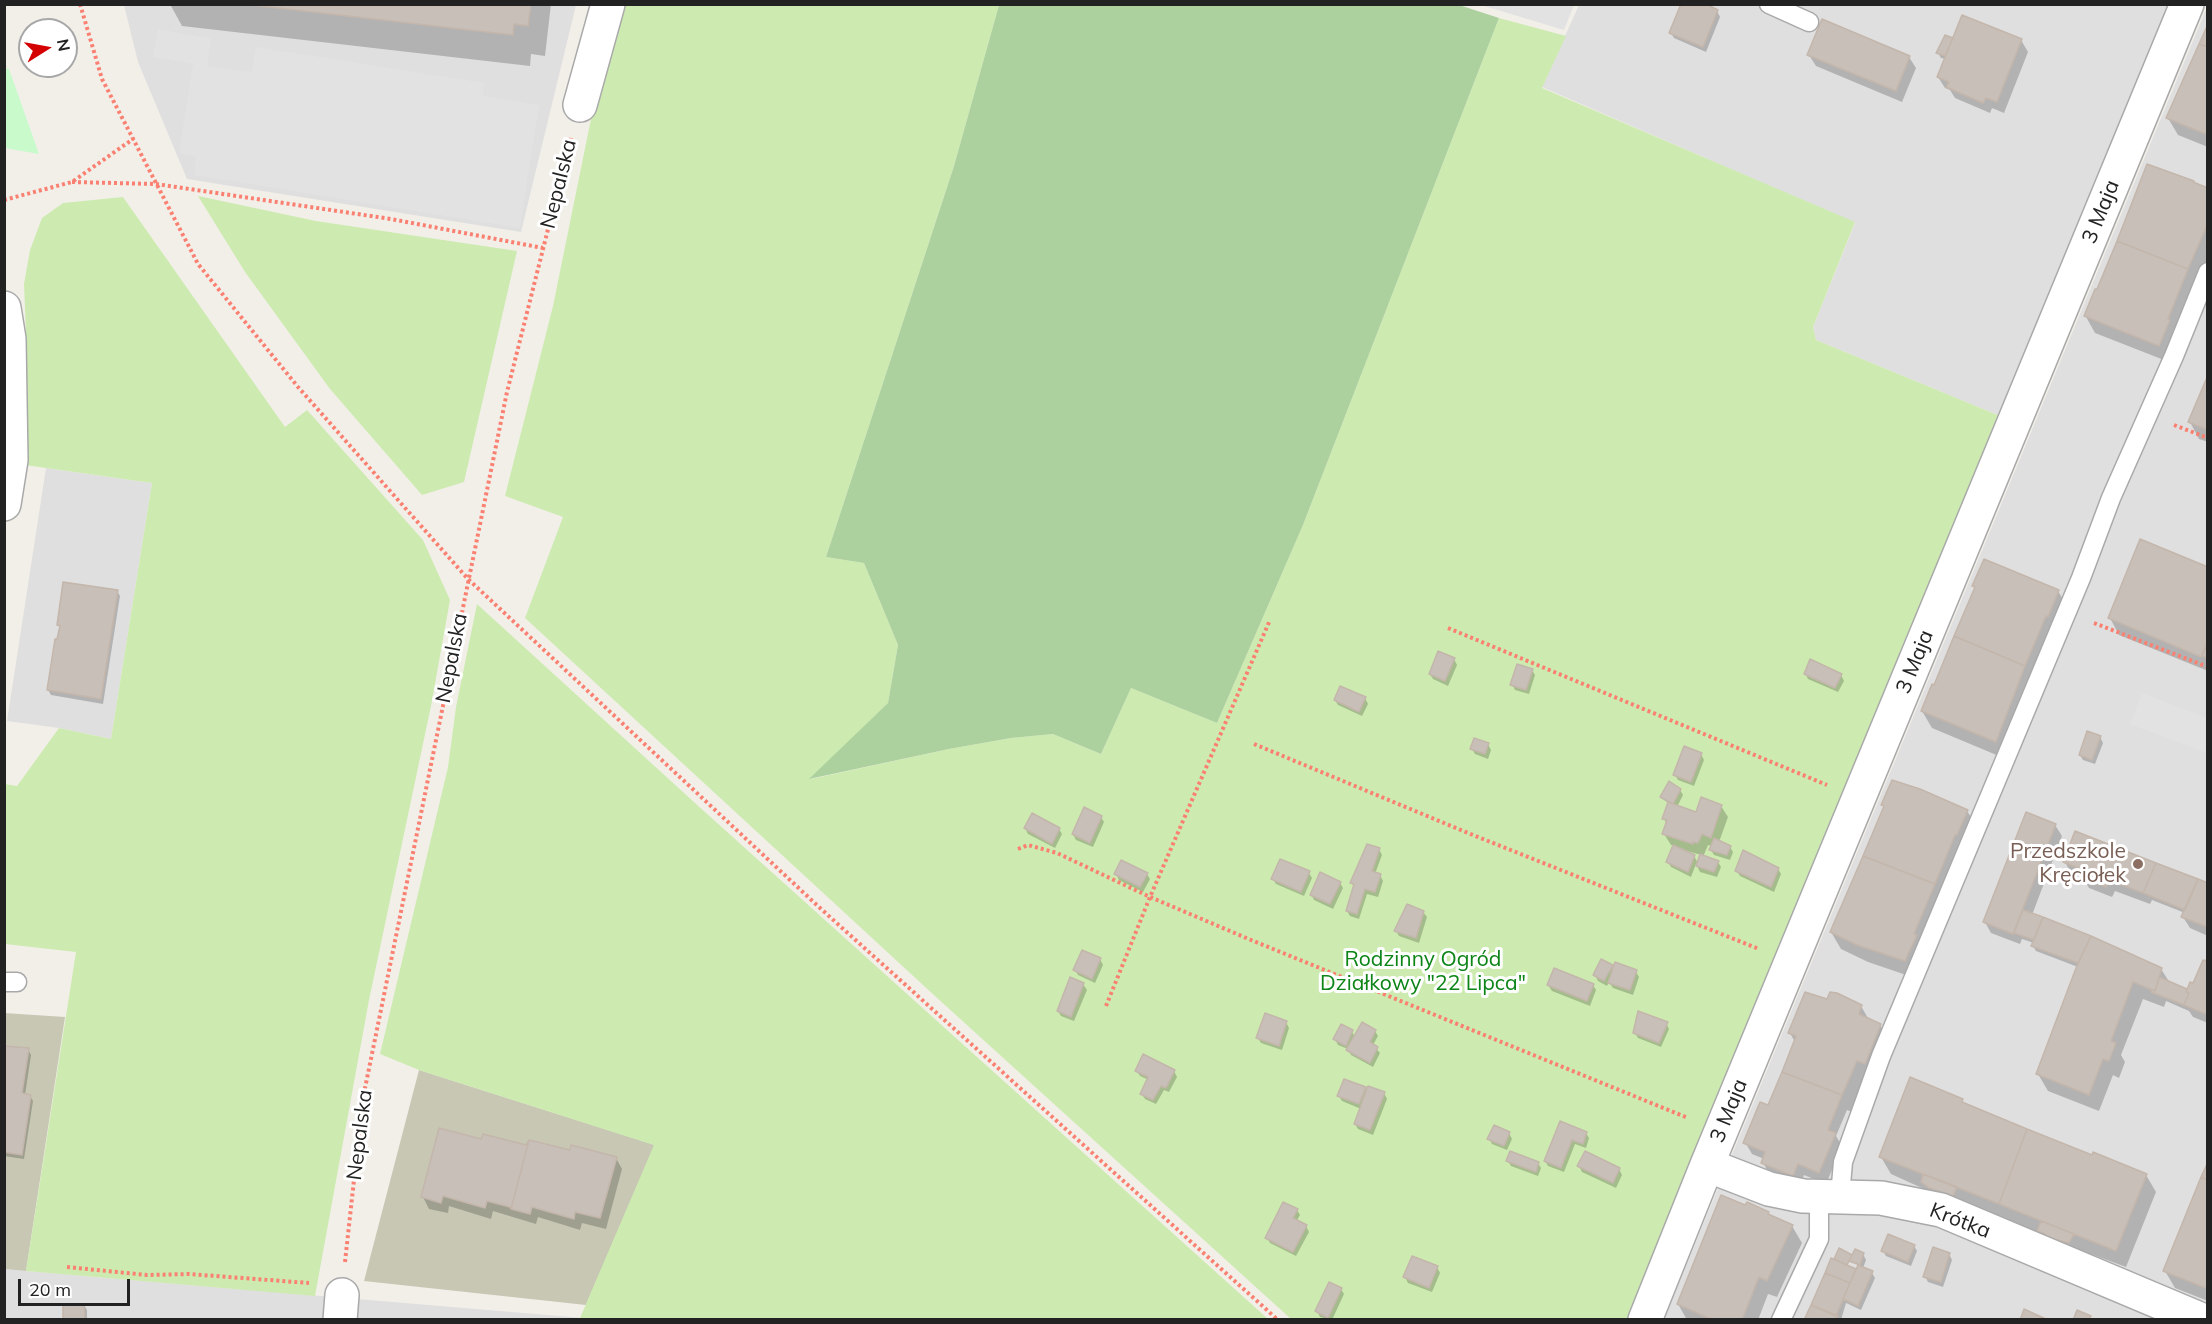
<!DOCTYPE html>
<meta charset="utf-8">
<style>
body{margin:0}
#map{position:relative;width:2212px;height:1324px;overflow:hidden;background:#f2efe9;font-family:Mulish,sans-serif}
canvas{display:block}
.frame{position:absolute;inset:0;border:6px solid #222;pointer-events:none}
.north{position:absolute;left:18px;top:18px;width:60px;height:60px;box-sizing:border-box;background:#fff;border:2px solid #a7a7a7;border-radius:50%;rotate:79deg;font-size:16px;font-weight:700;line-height:24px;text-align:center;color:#222}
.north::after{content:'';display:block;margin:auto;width:21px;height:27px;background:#d40000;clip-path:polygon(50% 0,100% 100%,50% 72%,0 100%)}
.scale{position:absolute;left:18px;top:1279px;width:112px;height:27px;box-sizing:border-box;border:3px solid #222;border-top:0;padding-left:8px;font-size:18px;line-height:21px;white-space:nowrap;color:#222;-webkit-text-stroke:4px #fff;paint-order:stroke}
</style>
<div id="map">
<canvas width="2212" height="1324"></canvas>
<div class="frame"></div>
<div class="north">N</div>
<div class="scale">20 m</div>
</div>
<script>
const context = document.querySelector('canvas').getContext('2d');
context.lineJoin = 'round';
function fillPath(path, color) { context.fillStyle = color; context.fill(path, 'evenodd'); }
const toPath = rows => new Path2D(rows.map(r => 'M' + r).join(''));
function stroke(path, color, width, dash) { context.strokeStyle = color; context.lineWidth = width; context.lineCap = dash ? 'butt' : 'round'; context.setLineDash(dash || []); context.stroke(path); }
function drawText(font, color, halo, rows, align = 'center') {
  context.font = font + ' Mulish,sans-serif'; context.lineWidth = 6; context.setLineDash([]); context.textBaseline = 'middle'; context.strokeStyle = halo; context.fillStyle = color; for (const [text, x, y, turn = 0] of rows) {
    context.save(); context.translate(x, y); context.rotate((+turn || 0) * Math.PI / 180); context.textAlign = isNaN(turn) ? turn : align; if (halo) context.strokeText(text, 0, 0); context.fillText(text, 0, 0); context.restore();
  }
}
fillPath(toPath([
 [124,5,576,5,521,232,187,179,138,62],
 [1579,5,2172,5,2000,416,1816,340,1813,327,1855,223,1542,87],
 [2207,7,2207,1319,1664,1319],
 [46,468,152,483,111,739,59,728,7,721],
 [4,1269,131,1280,595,1319,5,1319]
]), '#e0dfdf');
fillPath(toPath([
 [4,1013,65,1017,26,1271,5,1269],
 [419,1070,655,1145,586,1305,364,1281]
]), '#c7c7b4');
fillPath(toPath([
 [624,5,999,5,954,166,826,557,864,563,898,645,888,703,811,779,949,749,1011,738,1053,734,1101,754,1131,688,1217,723,1303,525,1499,18,1566,36,1542,88,1855,222,1813,327,1816,340,2000,416,1630,1319,1291,1319,936,997,525,618,563,517,505,496,553,306,593,109],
 [198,196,316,221,517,251,464,482,422,495,330,389,245,272],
 [123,197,285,427,307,410,423,540,450,600,431,706,369,1000,315,1296,26,1271,76,952,5,944,5,784,17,786,59,728,111,739,152,483,25,465,26,333,24,284,30,250,42,218,63,203],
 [477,604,695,803,1268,1319,580,1318,654,1145,419,1070,380,1054,448,767,456,707]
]), '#cdebb0');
fillPath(toPath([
 [1456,4,1499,18,1303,525,1217,723,1131,688,1101,754,1053,734,1011,738,949,749,809,779,888,703,898,645,864,563,826,557,954,166,999,5]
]), '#add19e');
fillPath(toPath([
 [4,68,9,69,39,154,5,148]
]), '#c8facc');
fillPath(toPath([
 [1481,5,1574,4,1574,5,1564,30],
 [158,29,211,39,207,66,252,72,256,47,484,83,483,96,539,105,520,228,194,175,196,157,179,153,193,64,153,57],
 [2142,693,2207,718,2207,753,2130,724]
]), '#e2e2e2');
fillPath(toPath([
 [170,4,551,4,545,56,531,54,530,66,182,26],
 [1717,11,1720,17,1706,52,1674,38,1671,33],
 [2208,28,2208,147,2178,135,2168,118],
 [1954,40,2021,40,2028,52,2004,113,1992,108,1990,113,1955,98,1950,90,1945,88,1938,77,1946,59,1941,58,1938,53],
 [1809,55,1909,57,1916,68,1902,102,1816,66],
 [2208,190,2208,262,2177,335,2169,362,2095,333,2085,315,2098,291],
 [2208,379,2208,442,2199,439,2190,422],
 [2208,569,2208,671,2119,635,2110,618],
 [1974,586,2058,591,2068,608,2006,759,1932,728,1922,711,1935,687,1976,589],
 [117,591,120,596,103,704,51,695,48,690,61,629,58,625],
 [1454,659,1457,665,1448,686,1433,679,1430,674],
 [1532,670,1535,675,1529,694,1515,690,1512,684],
 [1805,673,1841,675,1844,681,1838,692,1808,679],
 [1365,698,1368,704,1362,716,1338,705,1335,700],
 [2100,737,2103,743,2095,764,2083,760,2080,755],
 [1488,744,1491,750,1488,759,1475,754,1472,749],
 [1701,754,1704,760,1694,786,1678,780,1675,775],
 [1680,790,1683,795,1677,807,1697,814,1721,806,1728,817,1719,842,1730,847,1733,852,1730,860,1714,855,1711,850,1712,846,1708,845,1703,857,1718,862,1721,867,1717,877,1700,872,1696,864,1691,877,1671,867,1668,862,1674,846,1671,845,1664,834,1667,824,1664,819,1669,804,1661,797],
 [1687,851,1701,855,1698,863,1694,856,1686,853],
 [1883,805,1967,811,1974,822,1915,978,1868,962,1841,949,1831,932,1885,808],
 [1101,817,1104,822,1093,847,1076,840,1073,834],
 [2055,825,2062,836,2032,915,2090,937,2161,969,2170,983,2188,991,2208,963,2208,1023,2193,1017,2189,1011,2166,1001,2164,1007,2143,999,2121,1055,2125,1062,2119,1078,2113,1075,2099,1111,2048,1091,2038,1074,2078,967,2036,951,2033,946,2034,943,2022,939,2020,944,1991,933,1985,922],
 [1025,828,1059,829,1062,834,1055,848,1028,834],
 [1379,849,1382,855,1375,874,1380,875,1383,881,1378,897,1367,894,1359,919,1350,916,1347,911,1354,888,1352,883],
 [2065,862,2208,885,2208,936,2190,928,2183,917,2185,913,2152,900,2150,904,2115,891,2112,897,2089,888,2083,878,2071,873],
 [1778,869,1781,874,1774,892,1740,876,1737,871],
 [1309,873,1312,878,1304,896,1276,884,1273,879],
 [1116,874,1147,874,1150,879,1143,892,1119,880],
 [1340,883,1343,888,1333,909,1314,900,1311,894],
 [1423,912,1427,917,1419,943,1399,936,1396,931],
 [1100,959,1103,965,1095,983,1078,975,1075,970],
 [1612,966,1614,970,1636,972,1639,977,1633,995,1613,988,1609,982,1607,986,1598,981,1595,975],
 [1083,984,1087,990,1074,1021,1061,1016,1058,1011],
 [1548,985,1593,985,1596,990,1590,1006,1552,991],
 [1828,1001,1861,1006,1869,1020,1880,1025,1890,1042,1852,1112,1847,1110,1836,1136,1842,1146,1826,1184,1804,1175,1799,1186,1769,1174,1763,1162,1764,1159,1752,1154,1745,1142,1769,1107,1795,1042,1790,1033],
 [1286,1022,1289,1028,1282,1050,1261,1043,1258,1038],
 [1666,1023,1669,1029,1661,1047,1638,1038,1635,1033],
 [1375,1031,1378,1036,1373,1045,1380,1053,1373,1067,1351,1055,1348,1049,1338,1045,1335,1039,1352,1032,1355,1037],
 [4,1047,28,1049,31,1055,25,1095,30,1096,33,1101,24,1159,4,1156],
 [1137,1071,1174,1071,1177,1077,1169,1092,1164,1090,1156,1104,1145,1099,1142,1094,1149,1080,1140,1076],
 [1365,1089,1367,1093,1384,1093,1387,1099,1373,1135,1358,1129,1355,1124,1361,1109,1342,1101,1339,1096],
 [1962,1101,1964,1105,2092,1157,2146,1175,2156,1192,2126,1267,2042,1236,2040,1234,1933,1193,1891,1174,1881,1157],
 [1561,1123,1586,1133,1589,1138,1586,1148,1575,1144,1564,1172,1548,1166,1545,1161],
 [1509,1133,1512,1139,1507,1150,1492,1144,1489,1138],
 [482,1141,616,1158,622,1169,606,1229,582,1223,580,1230,538,1217,536,1224,493,1211,491,1219,449,1206,448,1213,429,1209,423,1197],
 [1508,1161,1538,1163,1541,1168,1538,1176,1511,1166],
 [2208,1165,2208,1301,2175,1288,2165,1271],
 [1579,1166,1619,1169,1622,1175,1616,1188,1582,1172],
 [1297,1210,1300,1215,1296,1222,1306,1226,1309,1232,1296,1256,1270,1243,1267,1238],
 [1768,1213,1770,1217,1792,1226,1802,1243,1777,1297,1768,1294,1758,1320,1687,1320,1678,1304],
 [1914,1246,1917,1251,1911,1266,1886,1256,1883,1251],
 [1840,1250,1853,1257,1863,1254,1866,1260,1863,1268,1872,1273,1875,1278,1861,1310,1846,1303,1841,1320,1806,1320],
 [1849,1259,1860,1264,1857,1270,1846,1265],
 [1949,1254,1952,1260,1943,1287,1928,1282,1925,1276],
 [1437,1267,1440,1273,1432,1292,1408,1283,1405,1277],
 [1341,1289,1344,1294,1332,1320,1320,1317,1317,1311],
 [84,1305,87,1310,87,1320,65,1320]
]), '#0003');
const building = toPath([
 [243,4,531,4,528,26,514,24,513,35,243,4],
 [1681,4,1706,4,1718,10,1703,47,1669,33,1681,4],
 [1962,15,2022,39,1997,102,1986,98,1983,103,1946,87,1949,82,1937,77,1962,15],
 [1822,19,1910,56,1896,91,1807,55,1822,19],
 [2208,24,2208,47,2199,44,2208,24],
 [1945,35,1953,38,1945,56,1936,53,1945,35],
 [2199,44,2208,47,2208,135,2166,118,2199,44],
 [2147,164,2194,181,2193,182,2208,188,2208,223,2188,269,2117,241,2147,164],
 [2117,241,2188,269,2168,319,2170,320,2159,346,2084,316,2095,289,2097,289,2117,241],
 [2208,375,2208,430,2188,422,2208,375],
 [2140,539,2208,567,2208,642,2201,657,2108,618,2140,539],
 [1984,559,2059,590,2048,617,2046,616,2025,666,1954,636,1975,587,1972,586,1984,559],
 [63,582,118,590,101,699,47,690,55,639,57,639,60,626,57,625,63,582],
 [1954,636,2025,666,1996,742,1921,711,1932,684,1934,685,1954,636],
 [2208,643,2208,658,2202,656,2208,643],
 [1438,651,1455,658,1445,681,1429,674,1438,651],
 [1810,659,1842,674,1835,688,1804,674,1810,659],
 [1517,664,1533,669,1526,690,1510,685,1517,664],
 [1340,686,1366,697,1359,712,1334,700,1340,686],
 [2087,731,2101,736,2092,760,2079,755,2087,731],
 [1474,738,1489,743,1485,754,1470,749,1474,738],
 [1684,746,1702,753,1691,782,1673,775,1684,746],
 [1892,780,1920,789,1968,810,1957,835,1955,835,1935,884,1863,856,1884,806,1881,805,1892,780],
 [1669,781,1681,789,1673,804,1660,797,1669,781],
 [1701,797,1722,805,1711,838,1702,834,1698,843,1693,842,1693,844,1662,834,1667,820,1662,819,1668,802,1696,812,1701,797],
 [1084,807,1102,816,1090,843,1072,834,1084,807],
 [2026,812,2056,824,2013,934,1983,922,2026,812],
 [1032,813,1060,828,1052,844,1024,828,1032,813],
 [2075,831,2156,863,2143,893,2109,880,2106,887,2081,876,2083,870,2063,862,2075,831],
 [1714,838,1731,846,1727,855,1709,850,1714,838],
 [1367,844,1380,848,1372,871,1381,874,1375,892,1365,889,1357,914,1346,911,1354,884,1350,883,1367,844],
 [1673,845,1695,855,1688,872,1666,862,1673,845],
 [1743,850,1779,868,1771,887,1735,871,1743,850],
 [1700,854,1719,861,1714,872,1696,866,1700,854],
 [1863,856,1935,884,1914,934,1917,935,1905,961,1857,945,1830,932,1863,856],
 [1280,859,1310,871,1301,892,1271,879,1280,859],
 [1121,860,1148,873,1140,887,1114,874,1121,860],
 [2156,863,2198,879,2185,910,2143,893,2156,863],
 [1320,872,1341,882,1330,904,1310,895,1320,872],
 [2198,879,2208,883,2208,927,2181,917,2198,879],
 [1407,904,1424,911,1416,938,1394,931,1407,904],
 [2023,910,2043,917,2034,940,2014,933,2023,910],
 [2043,917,2091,936,2078,963,2031,946,2043,917],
 [2091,936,2162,968,2155,991,2133,982,2111,1041,2116,1043,2109,1061,2103,1059,2089,1095,2036,1074,2076,968,2091,936],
 [1082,950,1101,958,1092,979,1073,970,1082,950],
 [1601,959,1613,965,1604,981,1593,975,1601,959],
 [2203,960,2208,961,2208,1015,2184,1005,2189,993,2186,992,2190,982,2193,983,2203,960],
 [1615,962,1637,970,1630,990,1608,983,1615,962],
 [1554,968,1594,984,1587,1001,1547,985,1554,968],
 [1070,977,1084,983,1071,1017,1057,1011,1070,977],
 [2159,977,2187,989,2186,992,2189,993,2184,1005,2151,992,2152,990,2155,991,2159,977],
 [1805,992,1827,999,1830,992,1837,993,1862,1005,1859,1014,1881,1024,1865,1064,1857,1061,1842,1095,1782,1072,1796,1036,1788,1033,1805,992],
 [1638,1011,1668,1022,1659,1043,1633,1033,1638,1011],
 [1265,1013,1287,1021,1279,1046,1256,1038,1265,1013],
 [1362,1022,1376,1030,1370,1042,1378,1047,1370,1063,1346,1050,1362,1022],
 [1341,1024,1353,1030,1346,1046,1333,1039,1341,1024],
 [4,1046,29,1048,22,1093,31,1095,22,1155,4,1152,4,1046],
 [1143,1054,1175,1070,1166,1088,1161,1086,1153,1100,1140,1094,1148,1077,1135,1071,1143,1054],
 [1782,1072,1842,1095,1828,1130,1836,1133,1819,1173,1798,1164,1793,1176,1761,1163,1765,1152,1743,1143,1760,1102,1768,1105,1782,1072],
 [1910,1077,1963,1099,1962,1102,2027,1129,1999,1204,1879,1157,1910,1077],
 [1344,1079,1366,1087,1359,1104,1337,1096,1344,1079],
 [1368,1086,1385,1092,1370,1130,1354,1124,1368,1086],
 [1560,1121,1587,1132,1583,1144,1572,1140,1561,1168,1544,1161,1560,1121],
 [1494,1125,1510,1132,1504,1146,1487,1139,1494,1125],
 [439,1128,481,1139,483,1134,526,1145,529,1140,511,1209,510,1207,487,1201,485,1208,443,1196,441,1203,421,1197,439,1128],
 [2027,1129,2092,1155,2093,1152,2147,1174,2116,1251,1999,1204,2027,1129],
 [529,1140,570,1150,571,1145,617,1157,600,1218,575,1212,574,1219,532,1207,530,1214,511,1209,529,1140],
 [1510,1151,1539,1162,1536,1172,1506,1161,1510,1151],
 [1585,1151,1620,1168,1613,1183,1577,1166,1585,1151],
 [2208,1162,2208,1180,2201,1177,2208,1162],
 [1923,1174,1957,1187,1953,1196,1929,1188,1921,1182,1923,1174],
 [2201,1177,2208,1180,2208,1289,2163,1271,2201,1177],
 [1721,1195,1745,1205,1747,1202,1769,1212,1768,1214,1793,1225,1767,1281,1759,1277,1742,1320,1713,1320,1677,1304,1721,1195],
 [1283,1202,1298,1209,1293,1218,1307,1225,1293,1252,1265,1238,1283,1202],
 [2041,1221,2074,1234,2069,1243,2045,1237,2045,1234,2037,1231,2041,1221],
 [1888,1234,1915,1245,1908,1262,1881,1251,1888,1234],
 [1933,1247,1950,1253,1941,1282,1923,1277,1933,1247],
 [1839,1248,1852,1255,1847,1265,1834,1259,1839,1248],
 [1855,1249,1864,1253,1860,1265,1849,1261,1855,1249],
 [1412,1256,1438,1266,1429,1288,1403,1277,1412,1256],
 [1831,1258,1856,1269,1850,1283,1825,1273,1831,1258],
 [1858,1265,1873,1271,1858,1306,1843,1299,1858,1265],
 [1825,1273,1850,1283,1836,1316,1811,1305,1825,1273],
 [1329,1282,1342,1288,1328,1318,1315,1311,1329,1282],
 [63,1304,84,1304,85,1320,63,1320,63,1304],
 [1811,1305,1838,1316,1836,1320,1804,1320,1811,1305],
 [2024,1309,2048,1320,2020,1320,2024,1309],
 [2077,1310,2091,1316,2089,1320,2073,1320,2077,1310]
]);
fillPath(building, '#c7bfb8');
stroke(building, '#c4b6ab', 1.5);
const service = toPath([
 [1769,4,1809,22],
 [4,982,17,982],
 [1840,1196,1843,1162,1881,1056,2081,578,2111,498,2174,356,2208,272],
 [1781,1320,1819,1239,1819,1196]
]);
const minor = toPath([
 [580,105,608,4],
 [4,308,9,339,11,460,4,504],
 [1707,1165,1769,1189,1803,1196,1881,1198,1941,1210,2202,1320],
 [340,1320,342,1295],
 [1645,1320,1707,1165,2187,4]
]);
stroke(service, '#a9a9a9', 21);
stroke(minor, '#a9a9a9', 36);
stroke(toPath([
 [80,4,102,79,198,264,298,387,468,579,820,908,1278,1320],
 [4,67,5,68],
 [72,182,156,184,391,219,543,248],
 [4,200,72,182,133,139],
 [2174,425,2208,438],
 [2094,623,2208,667],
 [1448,628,1827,785],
 [1254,744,1468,833,1759,949],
 [1018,849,1028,845,1057,853,1150,897,1251,940,1688,1118],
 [1106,1006,1150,897,1270,620],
 [345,1262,363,1098,507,392,571,138],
 [67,1267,147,1275,189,1274,309,1283]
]), '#fa8072', 4, [3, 3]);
stroke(service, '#fff', 18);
stroke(minor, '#fff', 33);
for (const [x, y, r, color] of [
 [2138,864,6,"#8d6e63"]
]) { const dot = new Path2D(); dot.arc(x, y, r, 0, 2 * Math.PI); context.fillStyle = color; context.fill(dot); stroke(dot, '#fff', 2); }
drawText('21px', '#222', '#fff', [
 ["Nepalska",559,184,-76],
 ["3 Maja",2101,212,-68],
 ["Nepalska",452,658,-79],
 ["3 Maja",1915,662,-68],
 ["3 Maja",1729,1111,-68],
 ["Nepalska",360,1135,-83],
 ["Krótka",1960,1221,21]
]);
drawText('21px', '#785e54', '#fff', [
 ["Przedszkole",2126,852],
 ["Kręciołek",2126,876]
], 'right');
drawText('21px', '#0c8416', '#fff', [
 ["Rodzinny Ogród",1423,960],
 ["Działkowy \"22 Lipca\"",1423,984]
]);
</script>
